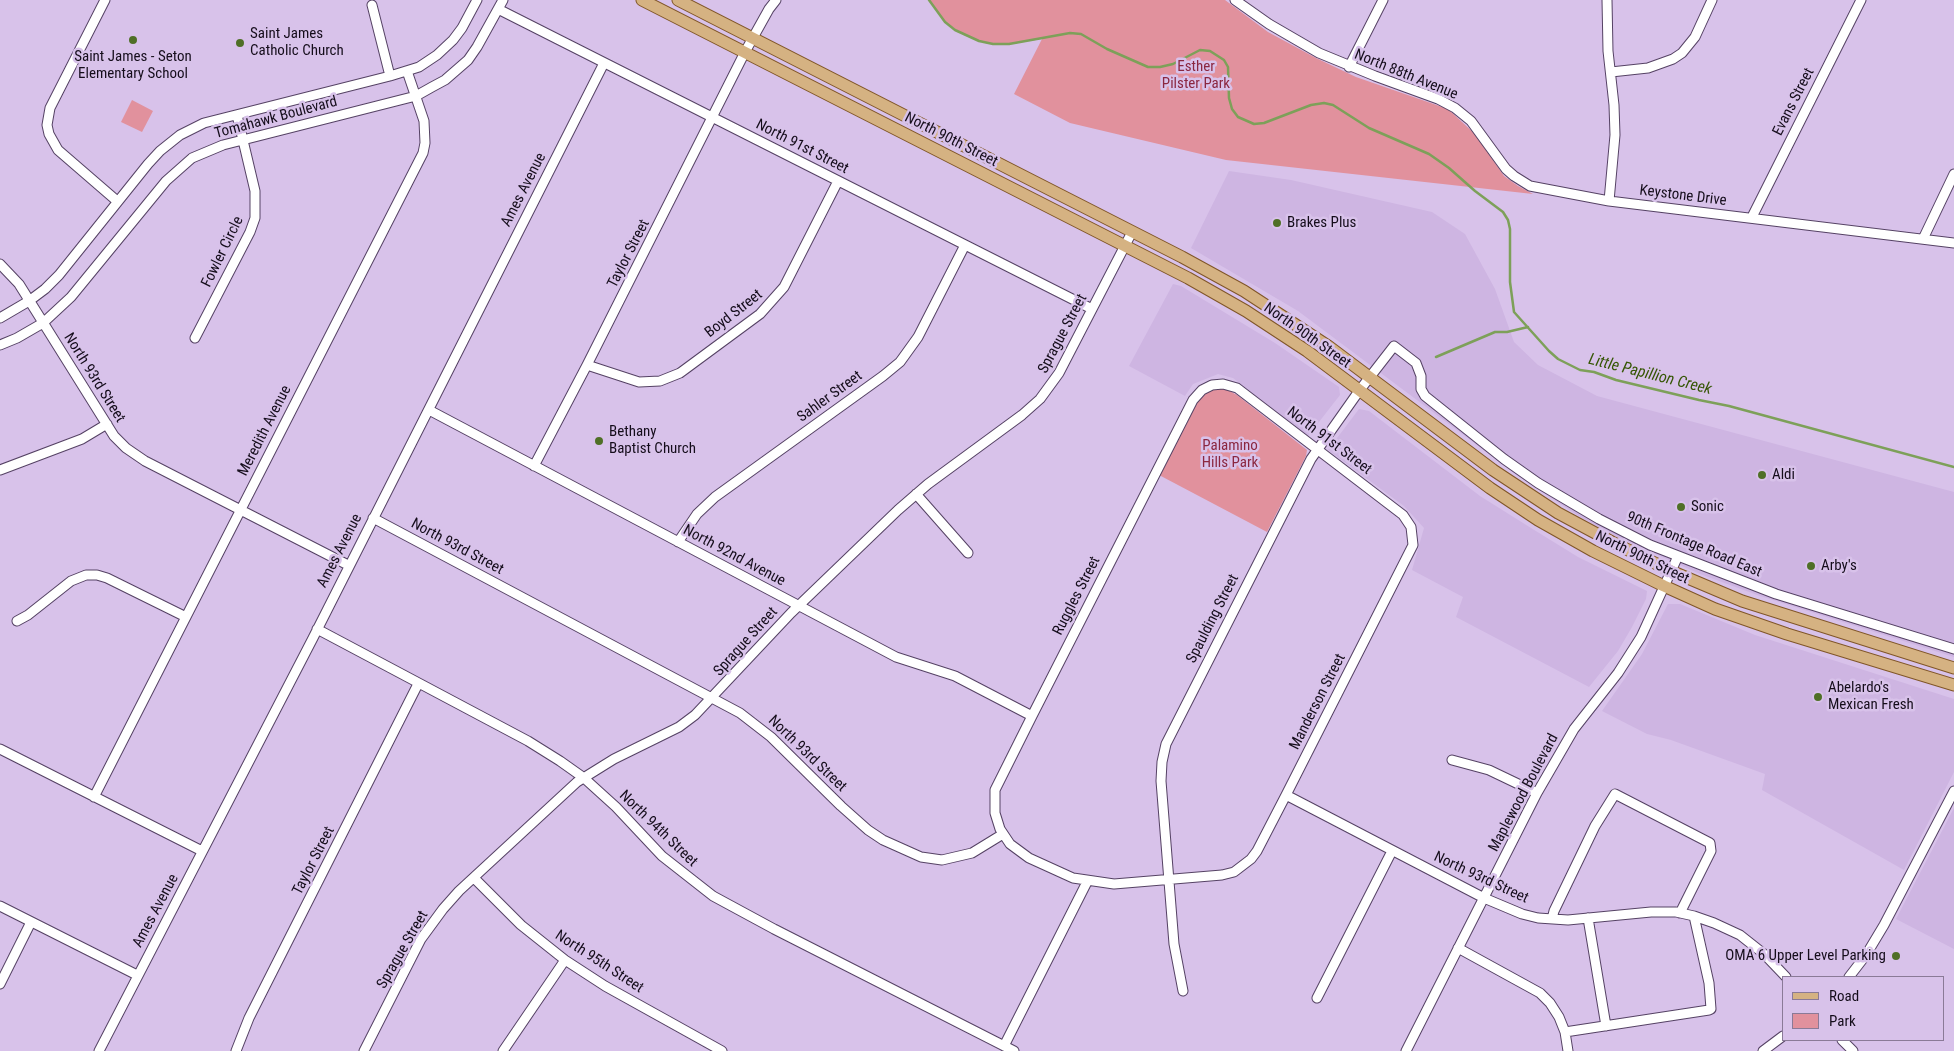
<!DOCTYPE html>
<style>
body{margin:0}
#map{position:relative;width:1954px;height:1051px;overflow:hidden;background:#d8c2ea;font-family:"Roboto Condensed",sans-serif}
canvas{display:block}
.legend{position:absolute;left:1782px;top:976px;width:162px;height:65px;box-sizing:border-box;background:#d8c2ea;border:1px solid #8a7a97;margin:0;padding:6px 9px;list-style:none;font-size:15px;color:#150d1b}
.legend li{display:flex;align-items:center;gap:10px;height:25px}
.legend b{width:25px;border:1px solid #8a7a97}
</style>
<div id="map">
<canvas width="1954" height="1051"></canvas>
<ul class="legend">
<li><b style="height:6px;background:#d5b282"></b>Road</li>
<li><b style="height:14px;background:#e1919d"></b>Park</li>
</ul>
</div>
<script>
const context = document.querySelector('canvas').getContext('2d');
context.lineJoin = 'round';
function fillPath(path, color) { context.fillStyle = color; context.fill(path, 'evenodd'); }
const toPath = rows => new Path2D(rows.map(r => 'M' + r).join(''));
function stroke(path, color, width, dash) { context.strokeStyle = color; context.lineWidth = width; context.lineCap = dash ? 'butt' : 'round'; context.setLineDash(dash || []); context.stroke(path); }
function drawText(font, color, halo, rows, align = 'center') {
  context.font = font + ' "Roboto Condensed",sans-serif'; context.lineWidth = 5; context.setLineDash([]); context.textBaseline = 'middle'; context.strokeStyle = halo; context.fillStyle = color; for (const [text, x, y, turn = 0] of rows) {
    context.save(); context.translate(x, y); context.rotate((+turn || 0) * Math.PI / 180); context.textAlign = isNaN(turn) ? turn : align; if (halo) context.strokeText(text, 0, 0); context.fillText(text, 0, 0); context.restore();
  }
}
fillPath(toPath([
 [1229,171,1291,180,1432,212,1465,234,1495,289,1514,342,1538,365,1597,396,1954,492,1954,657,1760,596,1700,574,1617,537,1577,515,1517,475,1298,311,1191,248],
 [1173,284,1181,286,1275,343,1339,387,1340,395,1308,436,1233,378,1218,374,1193,384,1185,396,1129,366],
 [1359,409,1369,411,1480,496,1531,528,1578,557,1647,591,1646,599,1632,627,1618,651,1589,687,1456,617,1463,597,1412,570,1424,528,1404,506,1328,450],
 [1668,604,1680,604,1755,635,1954,699,1954,772,1904,870,1762,790,1765,774,1671,740,1647,734,1602,711,1642,654],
 [1954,808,1954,949,1896,919]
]), '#ceb5e2');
fillPath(toPath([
 [929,0,1225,0,1268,32,1316,58,1356,77,1448,109,1475,134,1504,176,1518,186,1533,194,1226,160,1070,123,1014,94,1042,39,1009,44,993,44,979,41,966,36,945,22],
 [132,100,153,111,142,132,121,122],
 [1219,388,1226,389,1237,395,1307,450,1306,456,1267,532,1159,475,1200,397,1206,392]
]), '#e1919d');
stroke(toPath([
 [929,0,945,22,955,30,979,41,993,44,1009,44,1070,33,1081,34,1107,49,1148,67,1160,67,1173,64,1200,50,1210,51,1224,60,1228,67,1229,98,1232,109,1238,117,1254,124,1264,123,1311,105,1324,103,1333,105,1369,128,1429,154,1449,168,1475,191,1503,212,1508,220,1510,229,1510,282,1514,312,1549,351,1558,359,1580,370,1594,372,1616,380,1699,400,1729,406,1954,467],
 [1436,357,1495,332,1507,332,1528,327]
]), '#7da059', 2.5);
const minor = toPath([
 [105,0,50,108,47,125,49,134,58,150,117,201],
 [1235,0,1269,24,1319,53,1375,76,1438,99,1455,108,1471,121,1506,169,1514,176,1530,186,1609,201,1954,243],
 [1607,0,1608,51,1614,105,1615,135,1609,201],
 [372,5,390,76],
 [498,9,1092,309],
 [1349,67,1383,0],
 [1611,72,1648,68,1673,59,1682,53,1695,37,1712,0],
 [1752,217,1861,0],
 [1923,239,1954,174],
 [0,264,19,284,114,436,126,448,145,461,348,565],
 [0,318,29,301,45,289,59,275,148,164,160,151,180,135,204,123,390,76,419,67,437,55,453,40,462,28,477,0],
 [195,338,250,232,255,218,255,191,237,115],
 [0,345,17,338,43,323,71,297,166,181,192,158,223,145,416,96,432,87,445,80,468,60,477,47,503,0],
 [587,365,639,382,660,381,680,373,760,314,784,287,838,181],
 [1223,384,1237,388,1403,515,1411,527,1413,545,1286,795,1257,851,1251,859,1234,872,1222,875,1114,884,1073,878,1029,858,1010,844,1000,829,995,813,995,790,1032,716,1193,400,1202,390,1212,385,1223,384],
 [429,410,896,657,955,676,1032,716],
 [534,466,587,365,745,52,769,9,776,0],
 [0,470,82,439,107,424],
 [916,494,968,553],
 [373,518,740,713,771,737,841,806,868,830,883,840,921,857,942,860,972,853,1003,834],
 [678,542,697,514,715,497,883,376,900,362,918,337,965,245],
 [17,621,28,615,71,581,86,575,97,575,107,578,186,617],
 [317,629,528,741,560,761,584,778,616,807,662,856,713,896,774,929,1014,1051],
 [0,749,202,851],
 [1452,760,1489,770,1537,793],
 [1286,795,1484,898,1522,914,1538,918,1568,920,1651,912,1676,912,1694,916,1714,923,1740,935,1764,954,1786,977],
 [94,797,423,153,425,143,424,121,407,71],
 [474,878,521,925,565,960,605,986,722,1051],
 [0,906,137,975],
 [1588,918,1606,1026],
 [1552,919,1554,911,1595,826,1615,794,1710,843,1711,851,1680,913],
 [1458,948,1540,993,1550,1003,1559,1017,1565,1032,1568,1051],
 [1849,977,1866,955,1884,925,1954,791],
 [0,984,31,922],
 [1183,991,1174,944,1161,781,1162,762,1166,744,1311,459,1359,391,1394,346,1416,363,1421,376,1421,389,1425,396,1504,459,1538,483,1599,519,1650,545,1776,594,1954,649],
 [1317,998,1392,851],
 [1565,1032,1709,1010,1711,1009,1709,983,1694,916],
 [1842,1040,1853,1051],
 [1004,1046,1087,882],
 [99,1051,313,638,604,63],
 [236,1051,249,1018,418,684],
 [364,1051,421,939,443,909,459,891,577,782,614,759,679,727,695,715,791,613,898,510,928,484,1022,415,1040,399,1059,373,1132,232],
 [503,1051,565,960],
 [1406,1051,1537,793,1574,729,1618,673,1641,637,1678,556],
 [1763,1051,1783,1036]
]);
const major = toPath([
 [642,0,1188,278,1246,311,1307,351,1490,488,1538,520,1593,551,1664,586,1715,609,1787,634,1954,685],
 [678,0,1182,257,1244,291,1328,346,1493,470,1558,513,1612,542,1671,571,1742,601,1954,668]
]);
stroke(minor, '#554264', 11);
stroke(major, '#805628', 13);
stroke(minor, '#fff', 9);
stroke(major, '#d5b282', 11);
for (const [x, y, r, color] of [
 [133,40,5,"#4f6f26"],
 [240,43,5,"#4f6f26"],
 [1277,223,5,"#4f6f26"],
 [599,441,5,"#4f6f26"],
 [1762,475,5,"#4f6f26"],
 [1681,507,5,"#4f6f26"],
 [1811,566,5,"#4f6f26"],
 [1818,697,5,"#4f6f26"],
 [1896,956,5,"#4f6f26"]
]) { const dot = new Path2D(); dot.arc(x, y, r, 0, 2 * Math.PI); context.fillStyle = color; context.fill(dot); stroke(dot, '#d8c2ea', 2); }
drawText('15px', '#150d1b', '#d8c2ea', [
 ["Saint James",250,34],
 ["Catholic Church",250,51],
 ["Saint James - Seton",133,57,"center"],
 ["Elementary School",133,74,"center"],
 ["Brakes Plus",1287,223],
 ["Bethany",609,432],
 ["Baptist Church",609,449],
 ["Aldi",1772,475],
 ["Sonic",1691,507],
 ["Arby's",1821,566],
 ["Abelardo's",1828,688],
 ["Mexican Fresh",1828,705],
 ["OMA 6 Upper Level Parking",1886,956,"right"]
], 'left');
drawText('15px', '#8b2740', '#d8c2ea', [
 ["Esther",1196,67],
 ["Pilster Park",1196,84],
 ["Palamino",1230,446],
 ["Hills Park",1230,463]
]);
drawText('15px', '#150d1b', '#d8c2ea', [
 ["North 88th Avenue",1406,75,22],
 ["Evans Street",1794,102,-63],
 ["Tomahawk Boulevard",276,118,-15],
 ["North 90th Street",951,140,27],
 ["North 91st Street",802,147,27],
 ["Ames Avenue",524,190,-63],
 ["Keystone Drive",1683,196,7],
 ["Fowler Circle",223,252,-64],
 ["Taylor Street",629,254,-63],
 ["Boyd Street",734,314,-38],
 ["Sprague Street",1063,334,-62],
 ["North 90th Street",1307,336,35],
 ["North 93rd Street",94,378,58],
 ["Sahler Street",830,397,-36],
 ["Meredith Avenue",265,431,-63],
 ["North 91st Street",1329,441,37],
 ["90th Frontage Road East",1694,545,23],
 ["North 93rd Street",457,547,28],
 ["Ames Avenue",340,551,-63],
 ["North 92nd Avenue",734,556,28],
 ["North 90th Street",1642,558,26],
 ["Ruggles Street",1077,596,-63],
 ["Spaulding Street",1213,619,-63],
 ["Sprague Street",746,642,-48],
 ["Manderson Street",1318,702,-63],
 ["North 93rd Street",807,754,44],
 ["Maplewood Boulevard",1524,793,-62],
 ["North 94th Street",658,829,44],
 ["Taylor Street",314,861,-63],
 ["North 93rd Street",1481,878,25],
 ["Ames Avenue",156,911,-62],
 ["Sprague Street",403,950,-60],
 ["North 95th Street",599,962,33]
]);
drawText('italic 16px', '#365605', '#d8c2ea', [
 ["Little Papillion Creek",1650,375,14]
]);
</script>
